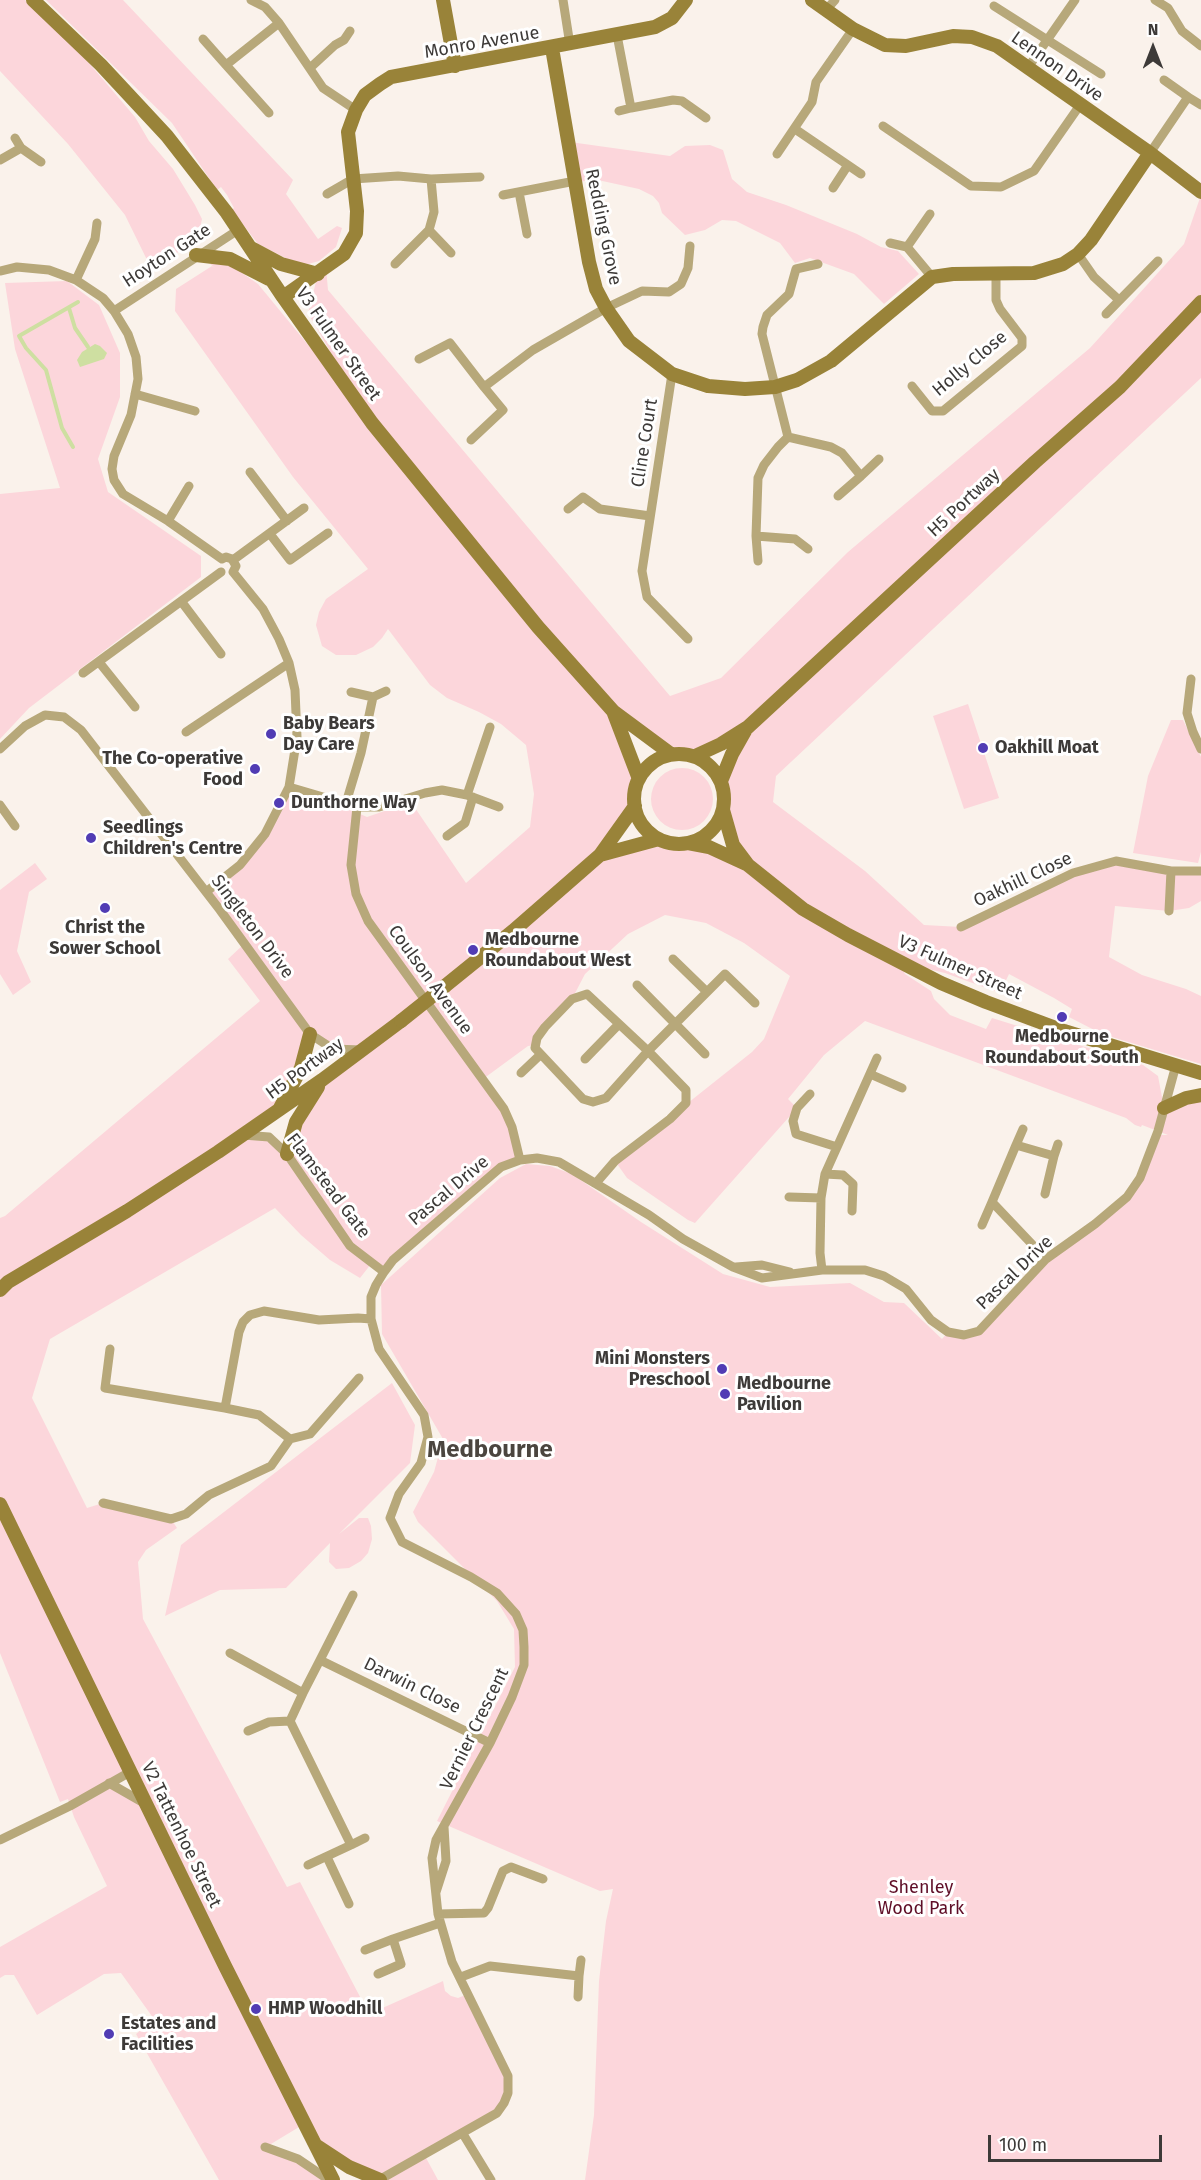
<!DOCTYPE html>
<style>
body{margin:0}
#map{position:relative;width:1201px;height:2180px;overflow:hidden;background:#faf2eb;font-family:"Fira Sans",sans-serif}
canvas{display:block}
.north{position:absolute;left:1123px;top:18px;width:60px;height:60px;-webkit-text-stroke:4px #fff;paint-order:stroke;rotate:0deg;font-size:16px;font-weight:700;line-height:24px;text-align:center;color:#3d3a38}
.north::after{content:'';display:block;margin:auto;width:21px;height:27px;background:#3d3a38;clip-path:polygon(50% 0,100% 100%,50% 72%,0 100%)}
.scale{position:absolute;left:988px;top:2135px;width:174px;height:27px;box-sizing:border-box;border:3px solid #3d3a38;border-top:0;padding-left:8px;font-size:18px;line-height:21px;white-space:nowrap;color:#3d3a38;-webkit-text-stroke:4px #fff;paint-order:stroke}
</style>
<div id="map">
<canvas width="1201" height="2180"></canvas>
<div class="north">N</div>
<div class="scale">100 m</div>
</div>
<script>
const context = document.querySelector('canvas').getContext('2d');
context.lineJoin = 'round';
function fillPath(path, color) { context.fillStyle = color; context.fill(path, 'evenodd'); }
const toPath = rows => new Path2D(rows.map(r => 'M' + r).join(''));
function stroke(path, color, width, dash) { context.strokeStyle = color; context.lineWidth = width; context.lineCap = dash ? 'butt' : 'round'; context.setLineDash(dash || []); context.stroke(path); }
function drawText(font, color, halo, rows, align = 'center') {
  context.font = font + ' "Fira Sans",sans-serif'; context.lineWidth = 6; context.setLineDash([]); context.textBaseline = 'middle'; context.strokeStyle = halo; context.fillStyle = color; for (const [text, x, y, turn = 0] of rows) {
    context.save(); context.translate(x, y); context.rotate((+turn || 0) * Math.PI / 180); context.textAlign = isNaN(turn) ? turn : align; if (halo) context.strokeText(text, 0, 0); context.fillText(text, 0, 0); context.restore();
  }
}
fillPath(toPath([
 [0,0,25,0,77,49,135,117,149,141,173,169,195,205,202,219,198,237,187,247,151,268,125,215,68,144,0,71],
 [46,0,123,0,293,180,286,194,318,239,337,226,342,228,336,247,319,261,301,266,258,244,232,210,234,208,227,195,221,187,217,190,172,123],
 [570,142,670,156,685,146,710,145,723,150,732,179,747,192,786,205,857,234,881,247,898,251,919,274,884,304,854,274,810,258,795,263,780,243,736,221,722,220,705,230,685,235,662,213,659,203,653,196,639,189,607,182,593,179,580,182],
 [1201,195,1201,378,776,776,773,802,865,871,924,925,961,927,1073,873,1116,861,1201,871,1201,901,1189,908,1169,911,1115,906,1109,957,1142,975,1186,989,1201,996,1201,1064,1102,1034,1069,1017,1072,1009,1054,998,1009,974,1000,993,945,973,899,962,905,974,931,991,934,999,950,1015,986,1029,992,1018,1143,1065,1158,1076,1164,1108,1201,1095,1201,2180,585,2180,594,2115,599,1981,606,1921,613,1889,600,1891,437,1821,515,1667,514,1629,497,1601,418,1522,413,1512,434,1472,443,1439,382,1334,381,1285,500,1178,526,1164,550,1166,572,1174,641,1222,723,1274,770,1287,850,1283,884,1302,904,1303,942,1339,948,1332,979,1331,1046,1259,1127,1197,1156,1135,1168,1135,1142,1125,1141,1127,1135,1125,1126,1118,865,1021,824,1055,788,1099,797,1108,695,1223,688,1220,627,1178,615,1161,752,1052,764,1039,790,976,744,943,706,923,665,915,628,934,585,974,572,999,535,1045,528,1046,483,1079,504,1109,520,1160,510,1163,384,1272,371,1264,360,1278,330,1260,301,1235,275,1208,50,1339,32,1398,87,1508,103,1503,171,1519,177,1528,146,1550,138,1562,143,1619,287,1887,300,1882,369,2014,443,1981,445,1991,451,1996,458,1998,468,1994,508,2076,504,2103,425,2156,438,2180,379,2180,315,2145,304,2124,266,2147,329,2180,219,2180,136,2034,154,2019,121,1973,104,1974,37,2015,14,1975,5,1975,0,1978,0,1947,107,1886,74,1817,68,1799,60,1802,0,1653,0,1218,5,1216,260,1001,228,959,243,945,206,892,254,849,289,787,309,792,367,817,411,802,466,883,530,827,534,794,526,745,501,724,479,712,447,698,430,685,388,629,382,638,373,647,356,655,336,655,322,646,316,625,319,612,326,599,368,569,293,477,175,311,176,289,212,266,215,268,209,263,232,266,258,284,369,419,308,313,318,274,326,268,328,290,670,696,721,678,848,552,1090,348,1184,244],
 [614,712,671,754,683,754,695,756,747,728,721,781,724,793,723,810,747,864,687,843,673,843,659,839,601,854,635,806,635,791,639,779],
 [310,1035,333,1049,360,1051,322,1080,287,1153,269,1137,243,1135,279,1110],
 [130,1772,145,1803,109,1783],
 [67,281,99,305,120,353,120,397,98,459,108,492,201,556,201,577,29,708,0,739,0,494,60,488,15,349,5,283],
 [968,704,999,798,964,809,933,716],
 [1171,720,1183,720,1201,757,1201,852,1198,863,1133,853,1148,776],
 '651 799a31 31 0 1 1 62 0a31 31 0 1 1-62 0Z',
 [35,863,47,879,29,892,17,951,31,982,13,995,0,974,0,890],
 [392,1383,415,1425,410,1463,339,1534,359,1518,368,1518,371,1526,372,1539,368,1553,361,1561,349,1568,336,1569,329,1562,330,1543,286,1588,220,1590,165,1616,181,1545]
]), '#fcd6db');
fillPath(toPath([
 [95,344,100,346,107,353,104,359,80,367,77,360,82,352]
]), '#cedfa1');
stroke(toPath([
 [69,308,75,328,88,347],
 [73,447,62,428,46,370,26,348,19,336,78,302]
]), '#cedfa1', 4);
stroke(toPath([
 [251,0,265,7,279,23,323,88,356,110],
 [563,0,570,45],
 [1155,0,1168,8,1182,31,1201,46],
 [994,6,1101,74],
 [826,10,835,0],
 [617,35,631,108,673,100,682,101,706,118],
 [203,39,226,65,279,23],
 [226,65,269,113],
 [310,68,335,45,344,40,350,31],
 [1027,69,1075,0],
 [1164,80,1188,97],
 [619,111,631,108],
 [883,126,971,186,1001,187,1034,171,1080,105],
 [795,129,861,174],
 [15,138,21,148,41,162],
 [1150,153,1188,97,1201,105],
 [777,154,812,102,816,82,853,29],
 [0,160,21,148],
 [833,188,848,165],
 [519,192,527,234],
 [327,194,353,179,398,176,431,179,480,177],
 [503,195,575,181],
 [429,230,451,253],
 [890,243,907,247,932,277],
 [907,247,930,214],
 [1078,254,1094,277,1119,300],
 [395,264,429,230,434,212,431,179],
 [818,264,796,269,789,294,767,315,763,327,762,334,788,437,831,447,842,453,861,476,879,459],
 [0,271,17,267,49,270,76,280,103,298,114,311,128,334,136,357,138,379,131,415,114,456,112,469,114,480,123,494,168,521,222,559,226,557,232,559,236,566,233,572],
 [76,280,95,239,97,223],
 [114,311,238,230],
 [1106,314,1158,261],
 [419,359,450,343,484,387,533,350,606,308,642,291,669,292,681,284,688,268,690,246],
 [672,374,642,571,647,597,688,639],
 [912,386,932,411,943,411,1022,346,1022,338,1000,309,996,300,996,275],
 [135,394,195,411],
 [471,440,503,410,484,387],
 [250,472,287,521],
 [838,496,861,476],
 [568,509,583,497,600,509,650,516],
 [168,521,189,486],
 [270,534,290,560,328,533],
 [756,536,795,539,808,549],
 [233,560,304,508],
 [758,561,756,536,758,478,764,465,778,447,788,437],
 [181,601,221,654],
 [99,662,135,707],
 [83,673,221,572],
 [1191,679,1187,713,1193,732,1201,749],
 [373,697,386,691],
 [186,732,289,663],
 [0,749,25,726,45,715,64,717,81,730,220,910,310,1034,333,1049,361,1050],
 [289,787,357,807,379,807,425,793,442,790,467,795,499,807],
 [467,795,490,727],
 [346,803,361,753,373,697,351,692],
 [0,805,15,826],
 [357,807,351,865,356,894,368,921,504,1109,512,1127,520,1160],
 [447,836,465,823,473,797],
 [206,892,240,865,265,834,289,787,297,737,295,690,289,663,279,639,263,609,233,572],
 [1169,911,1171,871],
 [961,927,1073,873,1116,861,1171,871,1201,871],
 [673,959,707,992],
 [637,985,705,1054],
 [585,1059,619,1024],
 [521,1073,540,1055],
 [870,1074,902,1088],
 [810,1094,797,1108,793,1121,796,1134,837,1147],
 [243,1135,269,1137,287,1154,350,1246,384,1272],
 [1016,1145,1023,1129],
 [1054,1156,1058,1144],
 [825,1174,843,1175,853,1184,852,1211],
 [596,1183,615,1161,670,1119,686,1103,686,1090,648,1051,587,994,572,999,545,1027,537,1038,535,1048,583,1099,593,1102,606,1098,648,1051,725,974,755,1003],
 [789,1197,821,1198],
 [992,1202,1016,1145,1054,1156,1045,1194],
 [982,1225,992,1202,1046,1259],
 [736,1267,762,1265,790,1272],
 [822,1270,820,1253,821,1198,825,1174,877,1058],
 [110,1349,105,1388,225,1408,239,1332,243,1322,250,1315,264,1311,319,1320,358,1318,371,1319],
 [225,1408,259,1415,290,1439],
 [103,1503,171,1519,186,1514,209,1495,271,1466,290,1439,310,1434,359,1378],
 [353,1595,320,1660,490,1743],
 [230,1653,303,1693,320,1660],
 [290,1721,351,1845,365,1838],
 [248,1731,269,1722,290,1721,303,1693],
 [109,1783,144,1803],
 [0,1840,70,1806,130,1772],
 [327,1857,349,1904],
 [308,1865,351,1845],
 [436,1892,446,1861,444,1827],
 [438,1914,484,1913,488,1908,503,1871,511,1867,543,1879],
 [365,1950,393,1939],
 [378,1974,401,1964,393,1939,440,1923],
 [461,1977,490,1966,579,1976,581,1960],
 [578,1997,579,1976],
 [463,2134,491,2180],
 [265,2147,298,2159,329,2180],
 [379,2180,497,2113,504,2103,508,2093,508,2076,452,1962,438,1914,432,1858,436,1840,490,1743,512,1697,524,1665,524,1647,523,1630,516,1614,497,1593,471,1577,402,1542,390,1518,399,1494,421,1463,428,1437,424,1415,379,1349,371,1319,371,1297,376,1285,384,1272,393,1260,501,1167,520,1160,537,1158,559,1162,649,1215,683,1239,733,1267,762,1278,822,1270,865,1270,884,1276,906,1289,931,1320,948,1332,964,1335,979,1331,1046,1259,1095,1224,1127,1197,1140,1178,1158,1131,1176,1065]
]), '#b7a87a', 9);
stroke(toPath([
 [33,0,101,65,167,136,227,213,283,297,372,423,538,627,613,711,671,754],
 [443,0,455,66],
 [812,0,853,29,885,45,906,46,953,36,972,37,997,46,1150,153,1201,192],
 [552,48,589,262,596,289,606,308,629,341,672,374,708,386,745,389,775,387,797,380,831,361,932,277,953,274,1034,273,1063,264,1078,254,1091,240,1150,153],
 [251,248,281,264,318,274],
 [196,255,230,259,269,279],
 [283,297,344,254,356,233,357,211,348,132,356,110,365,95,380,84,391,77,655,27,672,18,686,0],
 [613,711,639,779],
 '634 799a45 45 0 1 1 90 0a45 45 0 1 1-90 0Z',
 [695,756,721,744,748,727,1035,462,1120,387,1201,302],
 [721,781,732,754,745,731],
 [723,810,733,845,748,865,803,909,848,935,941,983,986,1002,1064,1031,1201,1073],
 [688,843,709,847,746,864],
 [600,855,659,839],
 [445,986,513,931,600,855,635,806],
 [280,1108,301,1068,310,1034],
 [1164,1108,1186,1098,1201,1095],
 [287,1154,296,1122,318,1087],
 [0,1290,8,1282,127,1211,218,1152,322,1080,401,1021],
 [0,1504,225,1966,333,2180],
 [317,2146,349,2167,380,2180]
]), '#998339', 14);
stroke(toPath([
 [401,1021,445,986]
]), '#998339', 14);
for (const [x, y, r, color] of [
 [271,734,6,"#513cb4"],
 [983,748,6,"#513cb4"],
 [255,769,6,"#513cb4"],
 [279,803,6,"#513cb4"],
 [91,838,6,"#513cb4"],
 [105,908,6,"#513cb4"],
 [473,950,6,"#513cb4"],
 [1062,1017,6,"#513cb4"],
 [722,1369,6,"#513cb4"],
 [725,1394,6,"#513cb4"],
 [256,2009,6,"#513cb4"],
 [109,2034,6,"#513cb4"]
]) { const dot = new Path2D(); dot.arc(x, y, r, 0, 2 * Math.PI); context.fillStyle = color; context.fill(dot); stroke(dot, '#fff', 2); }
drawText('18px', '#3d3a38', '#fff', [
 ["Monro Avenue",482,43,-10],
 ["Lennon Drive",1057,67,35],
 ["Redding Grove",603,227,78],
 ["Hoyton Gate",167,256,-33],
 ["V3 Fulmer Street",338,344,55],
 ["Holly Close",970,364,-40],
 ["Cline Court",645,443,-81],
 ["H5 Portway",964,503,-43],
 ["Oakhill Close",1023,880,-25],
 ["Singleton Drive",252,927,53],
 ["V3 Fulmer Street",960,968,24],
 ["Coulson Avenue",430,980,54],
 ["H5 Portway",305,1069,-36],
 ["Flamstead Gate",328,1186,53],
 ["Pascal Drive",449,1191,-40],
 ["Pascal Drive",1015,1273,-44],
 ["Darwin Close",412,1686,26],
 ["Vernier Crescent",475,1729,-64],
 ["V2 Tattenhoe Street",181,1835,64]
]);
drawText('bold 18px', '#3d3a38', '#fff', [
 ["Baby Bears",283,724],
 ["Day Care",283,745],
 ["Oakhill Moat",995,748],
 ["The Co-operative",243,759,"right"],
 ["Food",243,780,"right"],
 ["Dunthorne Way",291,803],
 ["Seedlings",103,828],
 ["Children's Centre",103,849],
 ["Christ the",105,928,"center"],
 ["Sower School",105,949,"center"],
 ["Medbourne",485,940],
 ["Roundabout West",485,961],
 ["Medbourne",1062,1037,"center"],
 ["Roundabout South",1062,1058,"center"],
 ["Mini Monsters",710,1359,"right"],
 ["Preschool",710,1380,"right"],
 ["Medbourne",737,1384],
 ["Pavilion",737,1405],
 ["HMP Woodhill",268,2009],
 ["Estates and",121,2024],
 ["Facilities",121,2045]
], 'left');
drawText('18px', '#5f0e27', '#fff', [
 ["Shenley",921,1888],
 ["Wood Park",921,1909]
]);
drawText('bold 24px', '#4b453f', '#fff', [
 ["Medbourne",490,1450]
]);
</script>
